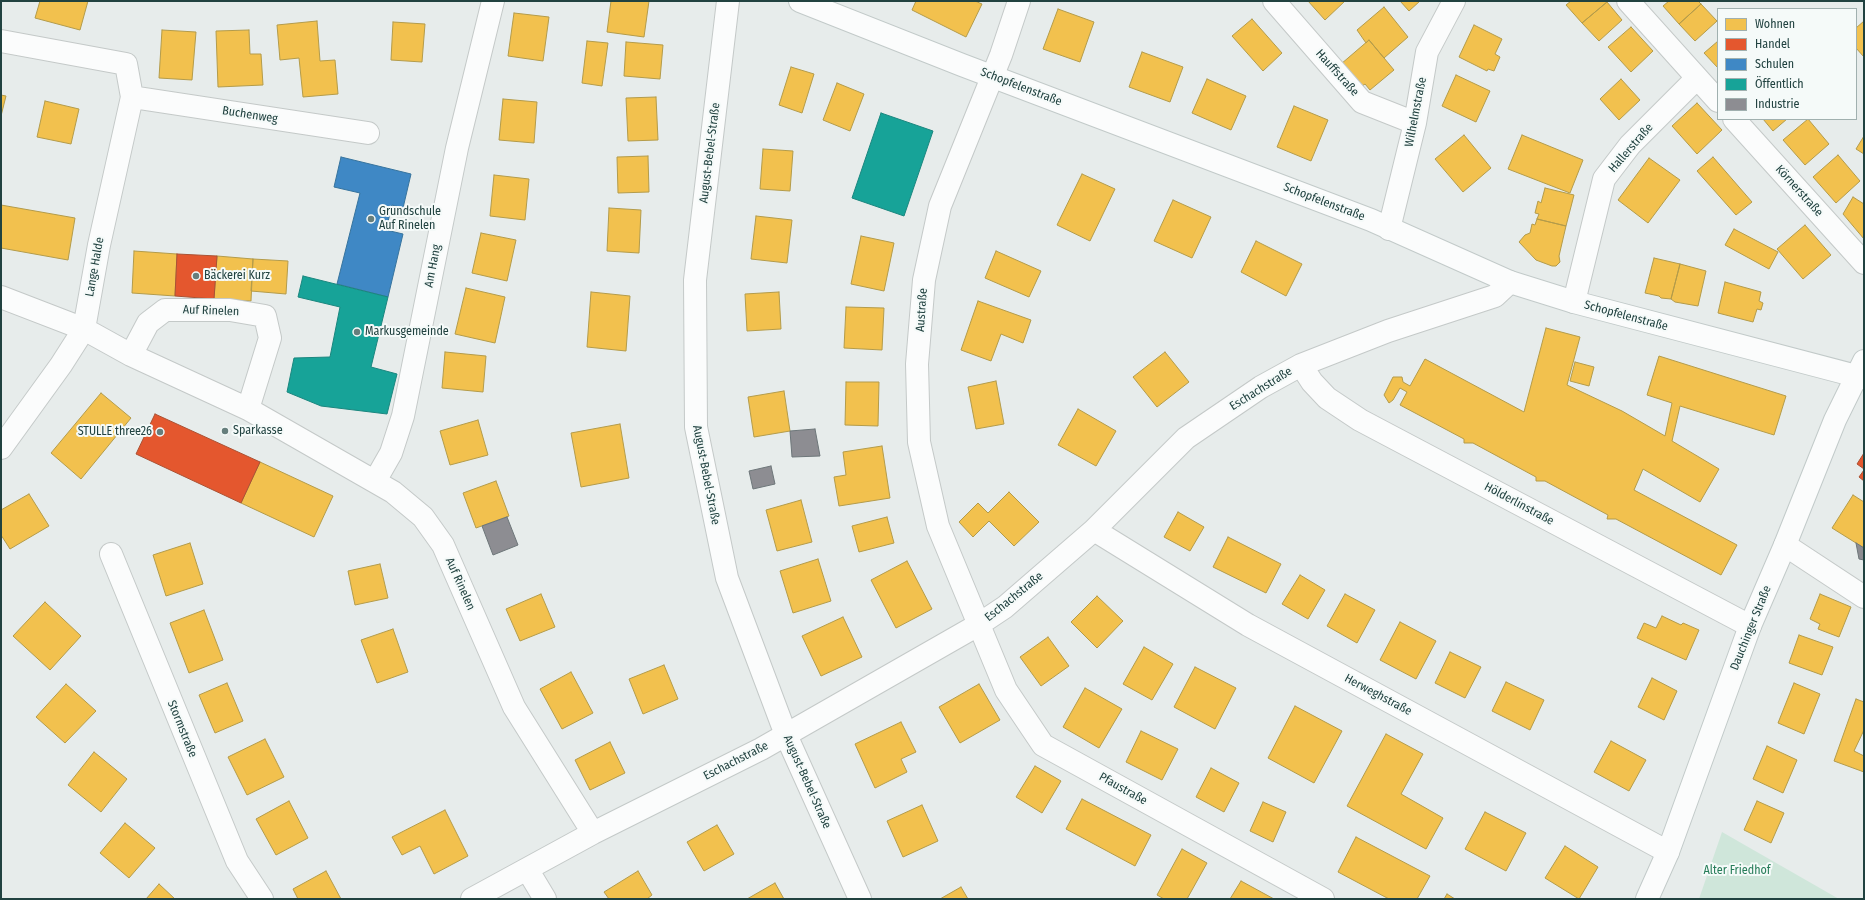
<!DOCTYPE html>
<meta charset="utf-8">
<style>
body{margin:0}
#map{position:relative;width:1865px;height:900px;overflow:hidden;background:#e7eceb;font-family:"Fira Sans Condensed",sans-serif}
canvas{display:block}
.frame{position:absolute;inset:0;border:2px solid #214240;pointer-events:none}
.legend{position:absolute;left:1717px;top:8px;width:140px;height:112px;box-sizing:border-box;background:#f5faf9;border:1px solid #a0b0af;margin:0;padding:5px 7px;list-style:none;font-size:12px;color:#214240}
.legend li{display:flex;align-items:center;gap:8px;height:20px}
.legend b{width:20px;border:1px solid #a0b0af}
</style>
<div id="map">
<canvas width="1865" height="900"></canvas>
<div class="frame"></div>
<ul class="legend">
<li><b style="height:11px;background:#f2c14e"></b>Wohnen</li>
<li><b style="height:11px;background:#e4572e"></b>Handel</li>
<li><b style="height:11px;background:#3f88c5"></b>Schulen</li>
<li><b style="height:11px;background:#17a398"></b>Öffentlich</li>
<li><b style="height:11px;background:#8d8d92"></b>Industrie</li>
</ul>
</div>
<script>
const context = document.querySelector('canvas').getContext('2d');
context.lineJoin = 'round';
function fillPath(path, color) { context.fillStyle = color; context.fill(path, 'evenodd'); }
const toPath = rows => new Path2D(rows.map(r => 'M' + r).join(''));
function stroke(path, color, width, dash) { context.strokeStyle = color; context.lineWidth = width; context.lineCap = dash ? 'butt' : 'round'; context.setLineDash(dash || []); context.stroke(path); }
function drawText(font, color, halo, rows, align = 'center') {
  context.font = font + ' "Fira Sans Condensed",sans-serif'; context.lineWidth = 4; context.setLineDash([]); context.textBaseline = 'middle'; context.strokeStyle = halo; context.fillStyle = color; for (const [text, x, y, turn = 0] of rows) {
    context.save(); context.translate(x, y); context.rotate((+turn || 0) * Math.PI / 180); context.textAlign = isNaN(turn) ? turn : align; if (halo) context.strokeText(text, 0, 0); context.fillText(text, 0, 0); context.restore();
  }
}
fillPath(toPath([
 [1722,832,1839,899,1699,899]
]), '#cfe6da');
const homes = toPath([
 [40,1,88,1,80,30,35,18,40,1],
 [611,1,649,1,644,37,607,32,611,1],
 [916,1,975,1,982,4,966,37,912,10,916,1],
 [1308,1,1345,1,1325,20,1308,1],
 [1400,1,1420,1,1409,11,1400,1],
 [1571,1,1606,1,1607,2,1582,23,1566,5,1571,1],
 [1669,1,1698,1,1701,4,1679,24,1663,6,1669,1],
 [1607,2,1622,20,1599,41,1582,23,1607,2],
 [1701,4,1717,21,1695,41,1679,24,1701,4],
 [1384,7,1408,37,1384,58,1369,40,1366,43,1357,30,1384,7],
 [1058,9,1094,22,1080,62,1043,49,1058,9],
 [514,13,549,17,543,61,508,56,514,13],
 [1252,19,1282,53,1263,71,1232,36,1252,19],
 [317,21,320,61,335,60,338,94,303,97,299,58,280,60,277,25,317,21],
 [1864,21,1864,57,1856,48,1856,28,1864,21],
 [393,22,425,24,422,62,391,60,393,22],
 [1474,25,1502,39,1495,54,1500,57,1494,71,1488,69,1487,71,1459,57,1474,25],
 [1631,27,1653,51,1631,72,1608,47,1631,27],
 [162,30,196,32,192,80,159,78,162,30],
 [249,30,250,54,261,54,263,85,218,87,216,31,249,30],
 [1369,40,1394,70,1370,90,1365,84,1361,87,1341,64,1369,40],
 [587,41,608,43,602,86,582,83,587,41],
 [1718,41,1718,68,1704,53,1718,41],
 [626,42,663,45,660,79,624,76,626,42],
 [1142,52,1183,67,1170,102,1129,87,1142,52],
 [791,67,814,74,802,113,779,105,791,67],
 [1456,75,1490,91,1476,122,1442,106,1456,75],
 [1207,79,1246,96,1231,130,1192,113,1207,79],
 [1621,79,1640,100,1619,120,1600,99,1621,79],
 [837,83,864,94,850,131,823,120,837,83],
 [1,95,6,96,1,116,1,95],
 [656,97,658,140,628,141,626,98,656,97],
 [503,99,537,102,534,143,499,140,503,99],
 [45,101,79,109,71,144,37,137,45,101],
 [1697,103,1722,130,1697,154,1672,126,1697,103],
 [1294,106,1328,120,1311,161,1277,147,1294,106],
 [1763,119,1787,119,1773,131,1763,119],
 [1808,119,1829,144,1805,165,1783,140,1808,119],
 [1464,135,1491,168,1463,192,1435,159,1464,135],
 [1522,135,1583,160,1570,193,1508,169,1522,135],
 [1864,136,1864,154,1856,149,1864,136],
 [763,149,793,151,790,191,760,189,763,149],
 [1838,155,1860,181,1836,203,1813,177,1838,155],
 [648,156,649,192,618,193,617,157,648,156],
 [1713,157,1752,202,1736,215,1697,171,1713,157],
 [1649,158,1680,180,1648,223,1618,200,1649,158],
 [1082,174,1115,189,1090,241,1057,225,1082,174],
 [494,175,529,179,525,220,490,216,494,175],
 [1545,188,1574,195,1566,226,1537,219,1539,214,1535,213,1538,201,1541,203,1545,188],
 [1853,197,1864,204,1864,239,1843,214,1853,197],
 [1173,200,1211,217,1192,258,1154,241,1173,200],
 [1,205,75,218,68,260,1,248,1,205],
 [609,208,641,210,639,253,607,251,609,208],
 [756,216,792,220,787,263,751,259,756,216],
 [1537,219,1566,226,1559,256,1560,262,1556,266,1552,266,1536,260,1519,242,1525,235,1530,233,1532,224,1535,225,1537,219],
 [1805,225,1831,255,1803,279,1777,249,1805,225],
 [1734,229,1778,252,1769,269,1725,245,1734,229],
 [481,233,516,240,507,281,472,273,481,233],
 [861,236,894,243,884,291,851,284,861,236],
 [1256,241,1302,264,1286,296,1241,272,1256,241],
 [134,251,177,254,175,296,132,293,134,251],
 [996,251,1041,271,1029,297,985,278,996,251],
 [217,256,253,259,251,301,214,299,217,256],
 [1654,258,1680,264,1671,299,1661,298,1659,296,1645,293,1654,258],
 [253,259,288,261,286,294,251,291,253,259],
 [1680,264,1706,271,1698,306,1675,302,1671,299,1680,264],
 [1725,282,1761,292,1759,301,1763,303,1761,310,1757,309,1753,322,1718,313,1725,282],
 [466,288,505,297,495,343,455,334,466,288],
 [591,292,630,296,626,351,587,347,591,292],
 [779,292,781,329,747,331,745,294,779,292],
 [978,301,1031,320,1023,343,1001,334,991,361,961,350,978,301],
 [846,307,884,308,882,350,844,348,846,307],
 [1546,328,1580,337,1567,385,1622,411,1665,436,1672,403,1647,395,1659,356,1786,396,1774,435,1680,406,1672,441,1719,469,1700,502,1643,469,1634,490,1737,545,1721,575,1616,519,1607,519,1608,515,1545,481,1536,481,1536,477,1473,443,1464,443,1464,439,1400,405,1407,392,1400,388,1393,400,1389,403,1384,395,1393,377,1402,377,1403,382,1410,386,1425,359,1524,412,1546,328],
 [445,352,486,356,483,392,442,388,445,352],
 [1165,352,1189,382,1157,407,1133,377,1165,352],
 [1575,362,1594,367,1589,386,1570,381,1575,362],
 [996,381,1004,424,976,429,968,387,996,381],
 [846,382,879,382,878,426,845,425,846,382],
 [784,391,790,431,754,437,748,397,784,391],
 [101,393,131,418,81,479,51,453,101,393],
 [1078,409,1116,431,1096,466,1058,445,1078,409],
 [478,420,488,455,450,465,440,431,478,420],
 [620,424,629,478,581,487,571,433,620,424],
 [882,446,890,498,839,506,834,477,846,475,843,452,882,446],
 [260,462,333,496,314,537,241,503,260,462],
 [496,481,509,516,476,528,463,493,496,481],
 [1009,492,1039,522,1014,546,989,521,973,537,959,522,978,503,988,513,1009,492],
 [29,494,49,526,10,549,1,535,1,510,29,494],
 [1853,495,1864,502,1864,548,1832,528,1853,495],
 [801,500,812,542,777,551,766,510,801,500],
 [1178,512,1204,527,1190,551,1164,537,1178,512],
 [887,517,894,543,859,552,852,526,887,517],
 [1228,537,1281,564,1266,593,1213,567,1228,537],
 [190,543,203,584,166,596,153,555,190,543],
 [818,559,831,601,793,613,780,571,818,559],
 [907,561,932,609,896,628,871,580,907,561],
 [380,564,388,598,355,605,348,571,380,564],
 [1300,575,1325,590,1308,619,1282,604,1300,575],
 [541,594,555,627,520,641,506,609,541,594],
 [1345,594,1375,610,1357,643,1327,626,1345,594],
 [1820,594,1851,607,1839,637,1818,629,1820,624,1810,619,1820,594],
 [1097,596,1123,621,1097,648,1071,622,1097,596],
 [45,602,81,636,50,670,13,636,45,602],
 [204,610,223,660,189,673,170,623,204,610],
 [1662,616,1681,625,1683,623,1699,630,1686,660,1637,638,1644,623,1656,628,1662,616],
 [843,617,862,657,821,676,802,636,843,617],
 [1400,622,1436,641,1416,679,1380,660,1400,622],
 [393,629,408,672,377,683,361,640,393,629],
 [1799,635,1833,647,1822,675,1789,663,1799,635],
 [1048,637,1069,666,1041,686,1020,657,1048,637],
 [1144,647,1173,664,1152,700,1123,684,1144,647],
 [1450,652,1481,667,1465,698,1435,683,1450,652],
 [664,665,678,699,643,714,629,679,664,665],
 [1195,667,1236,688,1215,729,1174,707,1195,667],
 [571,672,593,713,562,729,540,689,571,672],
 [1652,678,1677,691,1664,720,1638,707,1652,678],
 [1506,682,1544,700,1530,730,1492,711,1506,682],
 [227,683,243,721,215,733,199,695,227,683],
 [1794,683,1820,694,1804,734,1778,723,1794,683],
 [66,684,96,711,65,743,36,717,66,684],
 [979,684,1000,720,960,743,939,707,979,684],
 [1085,688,1122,709,1099,748,1063,727,1085,688],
 [1856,699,1864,702,1864,730,1854,751,1864,756,1864,772,1834,761,1856,699],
 [1295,706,1342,731,1314,783,1268,758,1295,706],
 [901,722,916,752,901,759,907,772,875,788,855,744,901,722],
 [1141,731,1178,749,1162,780,1126,762,1141,731],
 [1386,734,1423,754,1401,794,1443,818,1426,849,1347,806,1386,734],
 [265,739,284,777,247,795,228,757,265,739],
 [1611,741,1646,760,1629,791,1594,772,1611,741],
 [610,742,625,773,590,790,575,760,610,742],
 [1767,746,1797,760,1783,793,1753,779,1767,746],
 [94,752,127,779,101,812,68,785,94,752],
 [1035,766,1061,781,1042,813,1016,797,1035,766],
 [1211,768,1239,783,1224,812,1196,797,1211,768],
 [1082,799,1151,835,1135,866,1066,829,1082,799],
 [289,801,308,838,276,855,256,819,289,801],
 [1757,801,1784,813,1771,843,1744,830,1757,801],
 [1263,802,1286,812,1273,842,1250,831,1263,802],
 [922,805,938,841,903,857,887,821,922,805],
 [445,810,468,856,434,874,420,846,402,855,392,837,445,810],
 [1485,812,1526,833,1506,871,1465,849,1485,812],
 [125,823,155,848,129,878,100,853,125,823],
 [717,825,734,854,704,871,687,842,717,825],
 [1356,837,1430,876,1417,899,1389,899,1338,872,1356,837],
 [1565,846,1598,867,1579,899,1545,878,1565,846],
 [1182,849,1207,863,1187,899,1164,899,1157,895,1182,849],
 [326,871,341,899,298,899,293,889,326,871],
 [638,871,652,895,647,899,609,899,604,892,638,871],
 [1241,881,1274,899,1230,899,1241,881],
 [775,883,784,899,747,899,775,883],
 [159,884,175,899,146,899,159,884],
 [961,887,968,899,940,899,961,887],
 [1447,894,1455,899,1444,899,1447,894]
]);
fillPath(homes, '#f2c14e');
stroke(homes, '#b39b4a', 1);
const shops = toPath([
 [177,254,217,256,214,299,175,296,177,254],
 [155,414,260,462,241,503,136,454,155,414],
 [1864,453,1864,469,1857,464,1864,453],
 [1864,470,1864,481,1859,477,1864,470]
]);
fillPath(shops, '#e4572e');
stroke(shops, '#aa5133', 1);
const schools = toPath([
 [341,157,411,174,403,208,392,205,386,230,403,234,388,297,337,284,360,193,334,187,341,157]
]);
fillPath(schools, '#3f88c5');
stroke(schools, '#36739d', 1);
const public = toPath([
 [881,113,933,131,904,216,852,198,881,113],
 [303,276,388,297,371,367,397,374,387,414,321,406,287,392,294,358,330,357,340,307,298,297,303,276]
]);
fillPath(public, '#17a398');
stroke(public, '#1a867e', 1);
const industry = toPath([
 [815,429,820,456,792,457,790,431,815,429],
 [771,466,775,484,753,489,749,471,771,466],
 [507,517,518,545,493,555,482,526,507,517],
 [1856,543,1864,548,1864,560,1859,559,1856,543]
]);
fillPath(industry, '#8d8d92');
stroke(industry, '#6d7679', 1);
const street = toPath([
 [728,1,695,280,696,427,727,578,786,735,860,899],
 [1019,1,1001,55,940,206,924,280,917,364,919,442,938,526,1006,690,1043,745,1323,899],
 [1274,1,1362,102,1415,123],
 [1628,1,1718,101],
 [1,41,126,64,132,97,99,245,84,329,61,365,1,448],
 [132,97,368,133],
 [1734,119,1864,263],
 [1389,229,1415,123,1427,52,1454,1],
 [1,297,84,329,131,355,248,409,393,492,423,517,443,545,514,707,593,833],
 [1574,302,1604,179,1630,145,1697,78],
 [131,355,148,323,165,310,230,310,265,316,270,338,248,409],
 [1301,365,1312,382,1327,398,1360,420,1750,626],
 [375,481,391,453,403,416,457,148,493,1],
 [1094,530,1248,625,1668,852],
 [1785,545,1864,597],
 [111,554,237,861,262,899],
 [527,869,545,899],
 [472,899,593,833,761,749,978,625,1005,607,1094,530,1186,438,1261,387,1301,365,1388,331,1495,296,1510,282]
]);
const secondary = toPath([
 [800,1,962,65,1371,220,1510,282,1574,302,1864,378],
 [1647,899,1668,852,1750,626,1785,545,1835,420,1864,361]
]);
stroke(street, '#c4c9c8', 24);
stroke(secondary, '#c2cac9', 24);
stroke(street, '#fbfcfc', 22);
stroke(secondary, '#fbfcfc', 22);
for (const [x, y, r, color] of [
 [371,219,4,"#667e7c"],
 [196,276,4,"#667e7c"],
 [357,332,4,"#667e7c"],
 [225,431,4,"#667e7c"],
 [160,432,4,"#667e7c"]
]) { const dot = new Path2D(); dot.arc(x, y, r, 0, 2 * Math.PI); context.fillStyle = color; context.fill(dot); stroke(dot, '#f5faf9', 1.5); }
drawText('12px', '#214240', '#f5faf9', [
 ["Hauffstraße",1337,73,48],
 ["Schopfelenstraße",1021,87,21],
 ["Wilhelmstraße",1416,112,-79],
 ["Buchenweg",250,115,9],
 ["Hallerstraße",1631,148,-49],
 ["August-Bebel-Straße",710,153,-83],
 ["Körnerstraße",1799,191,48],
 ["Schopfelenstraße",1324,202,21],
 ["Am Hang",433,266,-79],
 ["Lange Halde",95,267,-80],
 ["Austraße",922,310,-86],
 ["Auf Rinelen",211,311,2],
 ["Schopfelenstraße",1626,316,15],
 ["Eschachstraße",1261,389,-32],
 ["August-Bebel-Straße",706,475,79],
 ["Hölderlinstraße",1519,504,28],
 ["Auf Rinelen",460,584,66],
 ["Eschachstraße",1014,597,-39],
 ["Dauchinger Straße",1751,628,-68],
 ["Herweghstraße",1378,695,28],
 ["Stormstraße",182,729,68],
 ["Eschachstraße",736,761,-27],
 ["August-Bebel-Straße",807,782,66],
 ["Pfaustraße",1123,789,29]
]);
drawText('12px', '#214240', '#f5faf9', [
 ["Grundschule",379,212],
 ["Auf Rinelen",379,226],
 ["Bäckerei Kurz",204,276],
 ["Markusgemeinde",365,332],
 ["Sparkasse",233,431],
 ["STULLE three26",152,432,"right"]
], 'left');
drawText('12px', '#277d59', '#f5faf9', [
 ["Alter Friedhof",1737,871]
]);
</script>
